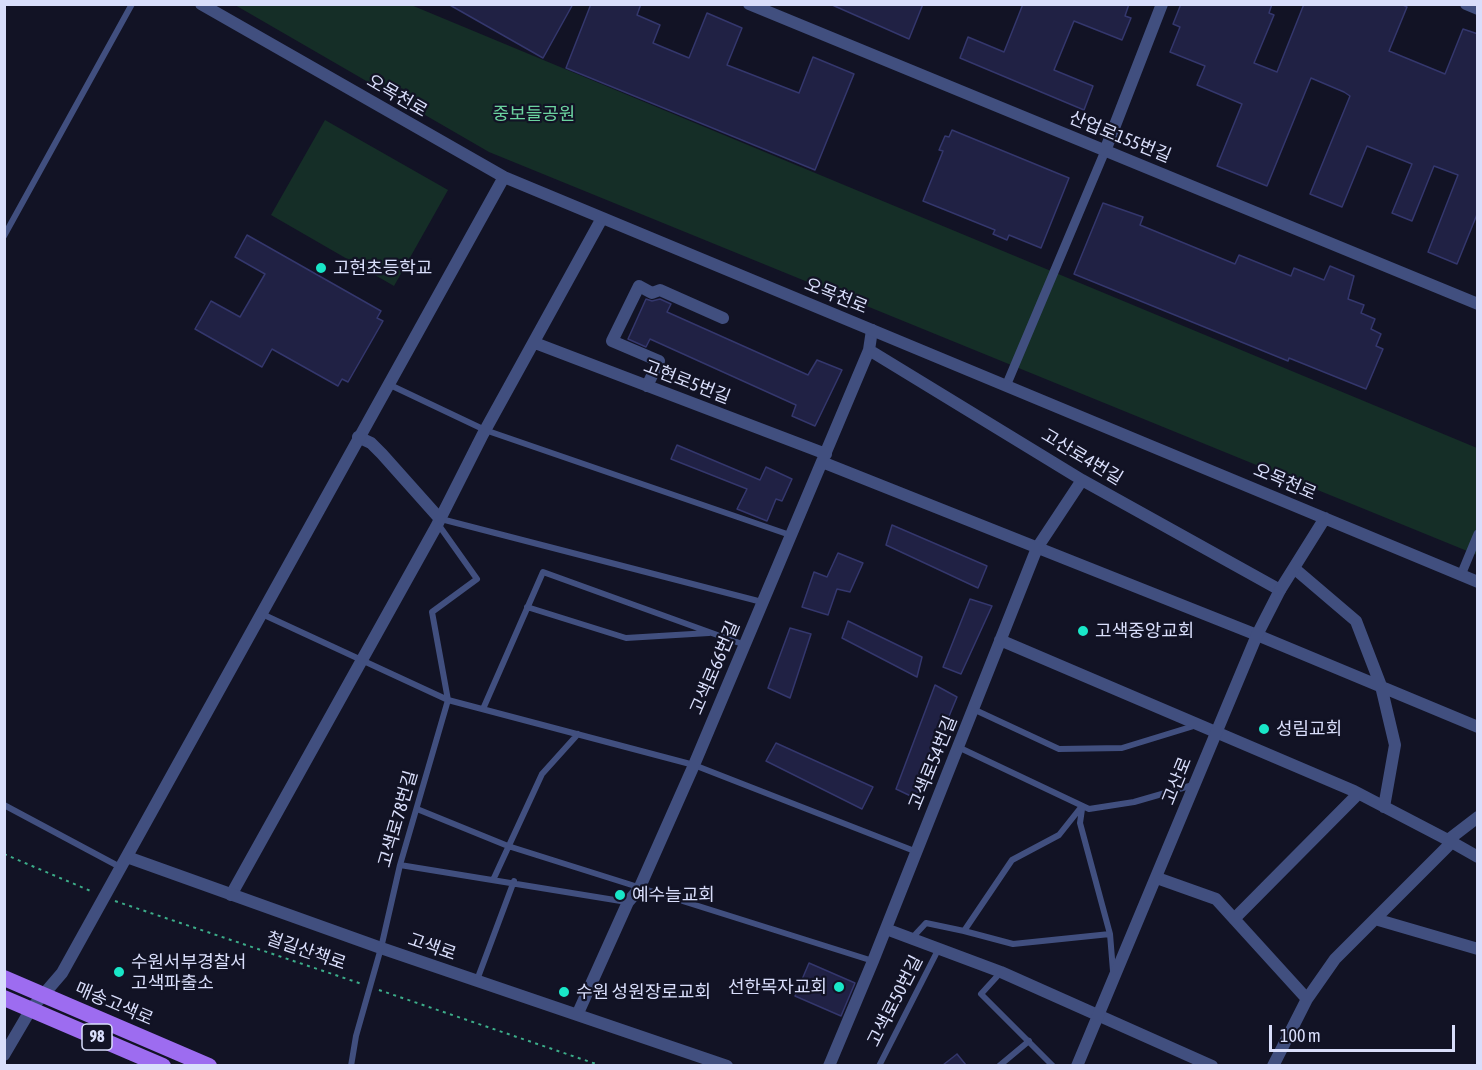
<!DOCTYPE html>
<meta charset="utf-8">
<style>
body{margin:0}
#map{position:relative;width:1482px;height:1070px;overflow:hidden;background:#121325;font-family:"Asap Condensed",sans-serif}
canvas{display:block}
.frame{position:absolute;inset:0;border:6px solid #d9defb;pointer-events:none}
.scale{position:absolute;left:1269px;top:1025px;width:186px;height:27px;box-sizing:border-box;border:3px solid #d9defb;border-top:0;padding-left:8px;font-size:18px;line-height:21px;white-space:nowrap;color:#d9defb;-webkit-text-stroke:4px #121325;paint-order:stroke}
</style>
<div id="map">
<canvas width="1482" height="1070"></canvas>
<div class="frame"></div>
<div class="scale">100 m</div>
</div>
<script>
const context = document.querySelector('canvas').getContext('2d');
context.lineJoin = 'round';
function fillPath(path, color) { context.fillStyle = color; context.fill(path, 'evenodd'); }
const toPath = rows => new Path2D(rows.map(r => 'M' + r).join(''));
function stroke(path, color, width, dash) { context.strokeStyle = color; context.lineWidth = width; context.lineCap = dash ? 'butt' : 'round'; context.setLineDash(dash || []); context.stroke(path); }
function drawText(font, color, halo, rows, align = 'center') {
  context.font = font + ' "Asap Condensed","Noto Sans KR",sans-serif'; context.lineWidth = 4.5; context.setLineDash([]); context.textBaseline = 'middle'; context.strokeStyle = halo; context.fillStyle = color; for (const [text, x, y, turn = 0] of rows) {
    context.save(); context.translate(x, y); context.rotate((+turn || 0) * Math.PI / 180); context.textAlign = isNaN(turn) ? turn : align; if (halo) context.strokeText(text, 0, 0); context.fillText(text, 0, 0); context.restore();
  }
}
fillPath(toPath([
 [235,5,411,5,1477,448,1477,555,489,152],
 [325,120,448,190,394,286,271,215]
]), '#152e27');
const building = toPath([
 [448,4,573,4,543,58,448,4],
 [591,4,641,4,637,15,660,25,653,43,689,58,707,13,742,28,727,65,799,93,813,57,854,74,815,170,566,68,591,4],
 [830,4,923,4,909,39,830,4],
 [1023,4,1129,4,1125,16,1131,18,1122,40,1074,21,1054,70,1093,86,1084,110,960,58,968,37,1004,52,1023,4],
 [1181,4,1272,4,1269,13,1274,15,1254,63,1277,72,1304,4,1401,4,1407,7,1389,51,1445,74,1463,29,1478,34,1478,212,1457,264,1428,252,1458,175,1434,166,1412,221,1392,213,1412,164,1367,146,1342,207,1310,194,1350,96,1344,92,1311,78,1267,186,1217,166,1242,104,1197,85,1205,66,1170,52,1180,27,1173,24,1181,4],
 [952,130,1069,178,1041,248,1009,235,1007,240,993,234,995,230,923,201,943,151,939,150,945,136,949,137,952,130],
 [1103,203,1143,217,1140,225,1235,264,1239,255,1291,276,1294,268,1324,280,1330,266,1354,276,1348,299,1364,305,1361,313,1375,319,1371,329,1381,334,1376,346,1383,349,1366,389,1289,358,1288,361,1074,274,1103,203],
 [247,235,381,311,377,318,383,321,348,382,342,379,338,386,272,349,262,367,195,329,211,301,240,317,265,274,235,257,247,235],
 [646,299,652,301,660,299,671,304,667,312,808,375,817,360,842,370,815,426,792,416,796,405,650,339,646,347,628,339,646,299],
 [677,445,760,480,766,467,792,479,782,501,776,499,767,521,737,509,747,489,671,459,677,445],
 [892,525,987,566,978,588,886,545,892,525],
 [838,553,863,563,850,592,837,589,828,615,802,607,814,572,827,577,838,553],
 [970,599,992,606,961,674,943,667,970,599],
 [848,621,922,657,917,677,842,638,848,621],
 [790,628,811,634,790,698,768,688,790,628],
 [935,685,957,697,915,798,896,789,935,685],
 [776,743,873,787,862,809,766,761,776,743],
 [809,963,855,983,841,1016,795,996,809,963],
 [957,1054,966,1065,943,1065,957,1054]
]);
fillPath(building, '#202144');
stroke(building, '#34376d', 1.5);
stroke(toPath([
 [4,854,93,892],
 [115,901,362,984],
 [379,990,602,1066]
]), '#3cac89', 2, [3, 4.5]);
stroke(toPath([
 [4,236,132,4],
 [388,384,485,430,790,535],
 [441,519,762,602],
 [527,607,626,638,709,633],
 [262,614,448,700,694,765,917,852],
 [483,709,543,572,745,645],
 [973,709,1059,749,1122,748,1197,725],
 [958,747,1089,809,1134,802,1193,785],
 [4,805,120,867],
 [1082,806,1059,835,1012,860,964,931,1013,944,1110,934],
 [417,809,508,846,873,961],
 [1082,809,1080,823,1110,934,1113,971],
 [400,865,627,902],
 [494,878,542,774,578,734],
 [912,938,926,923,964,931],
 [1001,972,981,994,1053,1066],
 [477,980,514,881],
 [351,1066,356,1036,381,948,400,865,448,700,432,612,477,579,438,524],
 [879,1066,938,950],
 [999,1066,1029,1041]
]), '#414f7f', 6);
stroke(toPath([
 [1006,386,1105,151],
 [1461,575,1478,534]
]), '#414f7f', 9);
stroke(toPath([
 [749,4,1478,304],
 [1466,4,1478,9],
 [1105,151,1162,4],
 [535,343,826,454],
 [869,350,1082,480,1280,590],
 [647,386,659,361,612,341,639,286,652,293,660,290,723,318],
 [358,437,371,443,382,454,440,519],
 [822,462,1257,635,1478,727],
 [1295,569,1356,621,1381,686,1395,745,1384,807],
 [1000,640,1354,791,1448,840],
 [1478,817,1448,840,1478,857],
 [1157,878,1216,899,1307,999],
 [231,895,436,527,483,434,601,220],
 [1234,919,1358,794],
 [1375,919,1478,949],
 [886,929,1001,972,1212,1066],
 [578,1013,628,902,639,889,694,765,869,350,872,330],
 [829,1066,873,961,1037,548,1082,480],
 [1273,1066,1307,999,1335,959,1452,842]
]), '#414f7f', 12);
stroke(toPath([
 [201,4,504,177,1478,582],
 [127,857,381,948,727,1066],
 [4,1055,31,1009,62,973,504,177],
 [1077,1066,1257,635,1280,590,1325,518]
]), '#414f7f', 12);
stroke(toPath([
 [4,978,209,1066],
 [4,998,163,1066]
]), '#9d6cf0', 16);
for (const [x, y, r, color] of [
 [321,268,6,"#19e7c8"],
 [1083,631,6,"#19e7c8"],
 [1264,729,6,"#19e7c8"],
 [620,895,6,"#19e7c8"],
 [119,972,6,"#19e7c8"],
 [839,987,6,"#19e7c8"],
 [564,992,6,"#19e7c8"]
]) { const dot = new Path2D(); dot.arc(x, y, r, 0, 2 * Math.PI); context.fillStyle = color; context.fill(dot); stroke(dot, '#121325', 2); }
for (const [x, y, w] of [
 [97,1037,30]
]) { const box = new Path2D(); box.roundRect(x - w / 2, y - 13, w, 26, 4.5); context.fillStyle = '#121325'; context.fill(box); stroke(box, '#d9defb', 1.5); }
drawText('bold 16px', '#d9defb', null, [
 ["98",97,1037]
]);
drawText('18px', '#d9defb', '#121325', [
 ["오목천로",397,96,30],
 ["산업로155번길",1120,137,22],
 ["오목천로",836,296,22],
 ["고현로5번길",687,382,21],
 ["고산로4번길",1082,457,31],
 ["오목천로",1285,482,23],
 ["고색로66번길",715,668,-67],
 ["고색로54번길",933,763,-68],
 ["고산로",1177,781,-68],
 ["고색로78번길",398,819,-74],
 ["고색로",432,947,19],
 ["철길산책로",306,951,19],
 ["고색로50번길",895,1001,-63],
 ["매송고색로",114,1004,23]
]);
drawText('18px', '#6cd4a0', '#121325', [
 ["중보들공원",534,114]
]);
drawText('18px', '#d9defb', '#121325', [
 ["고현초등학교",333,268],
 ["고색중앙교회",1095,631],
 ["성림교회",1276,729],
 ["예수늘교회",632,895],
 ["수원서부경찰서",131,962],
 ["고색파출소",131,983],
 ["선한목자교회",827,987,"right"],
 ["수원 성원장로교회",576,992]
], 'left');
</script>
